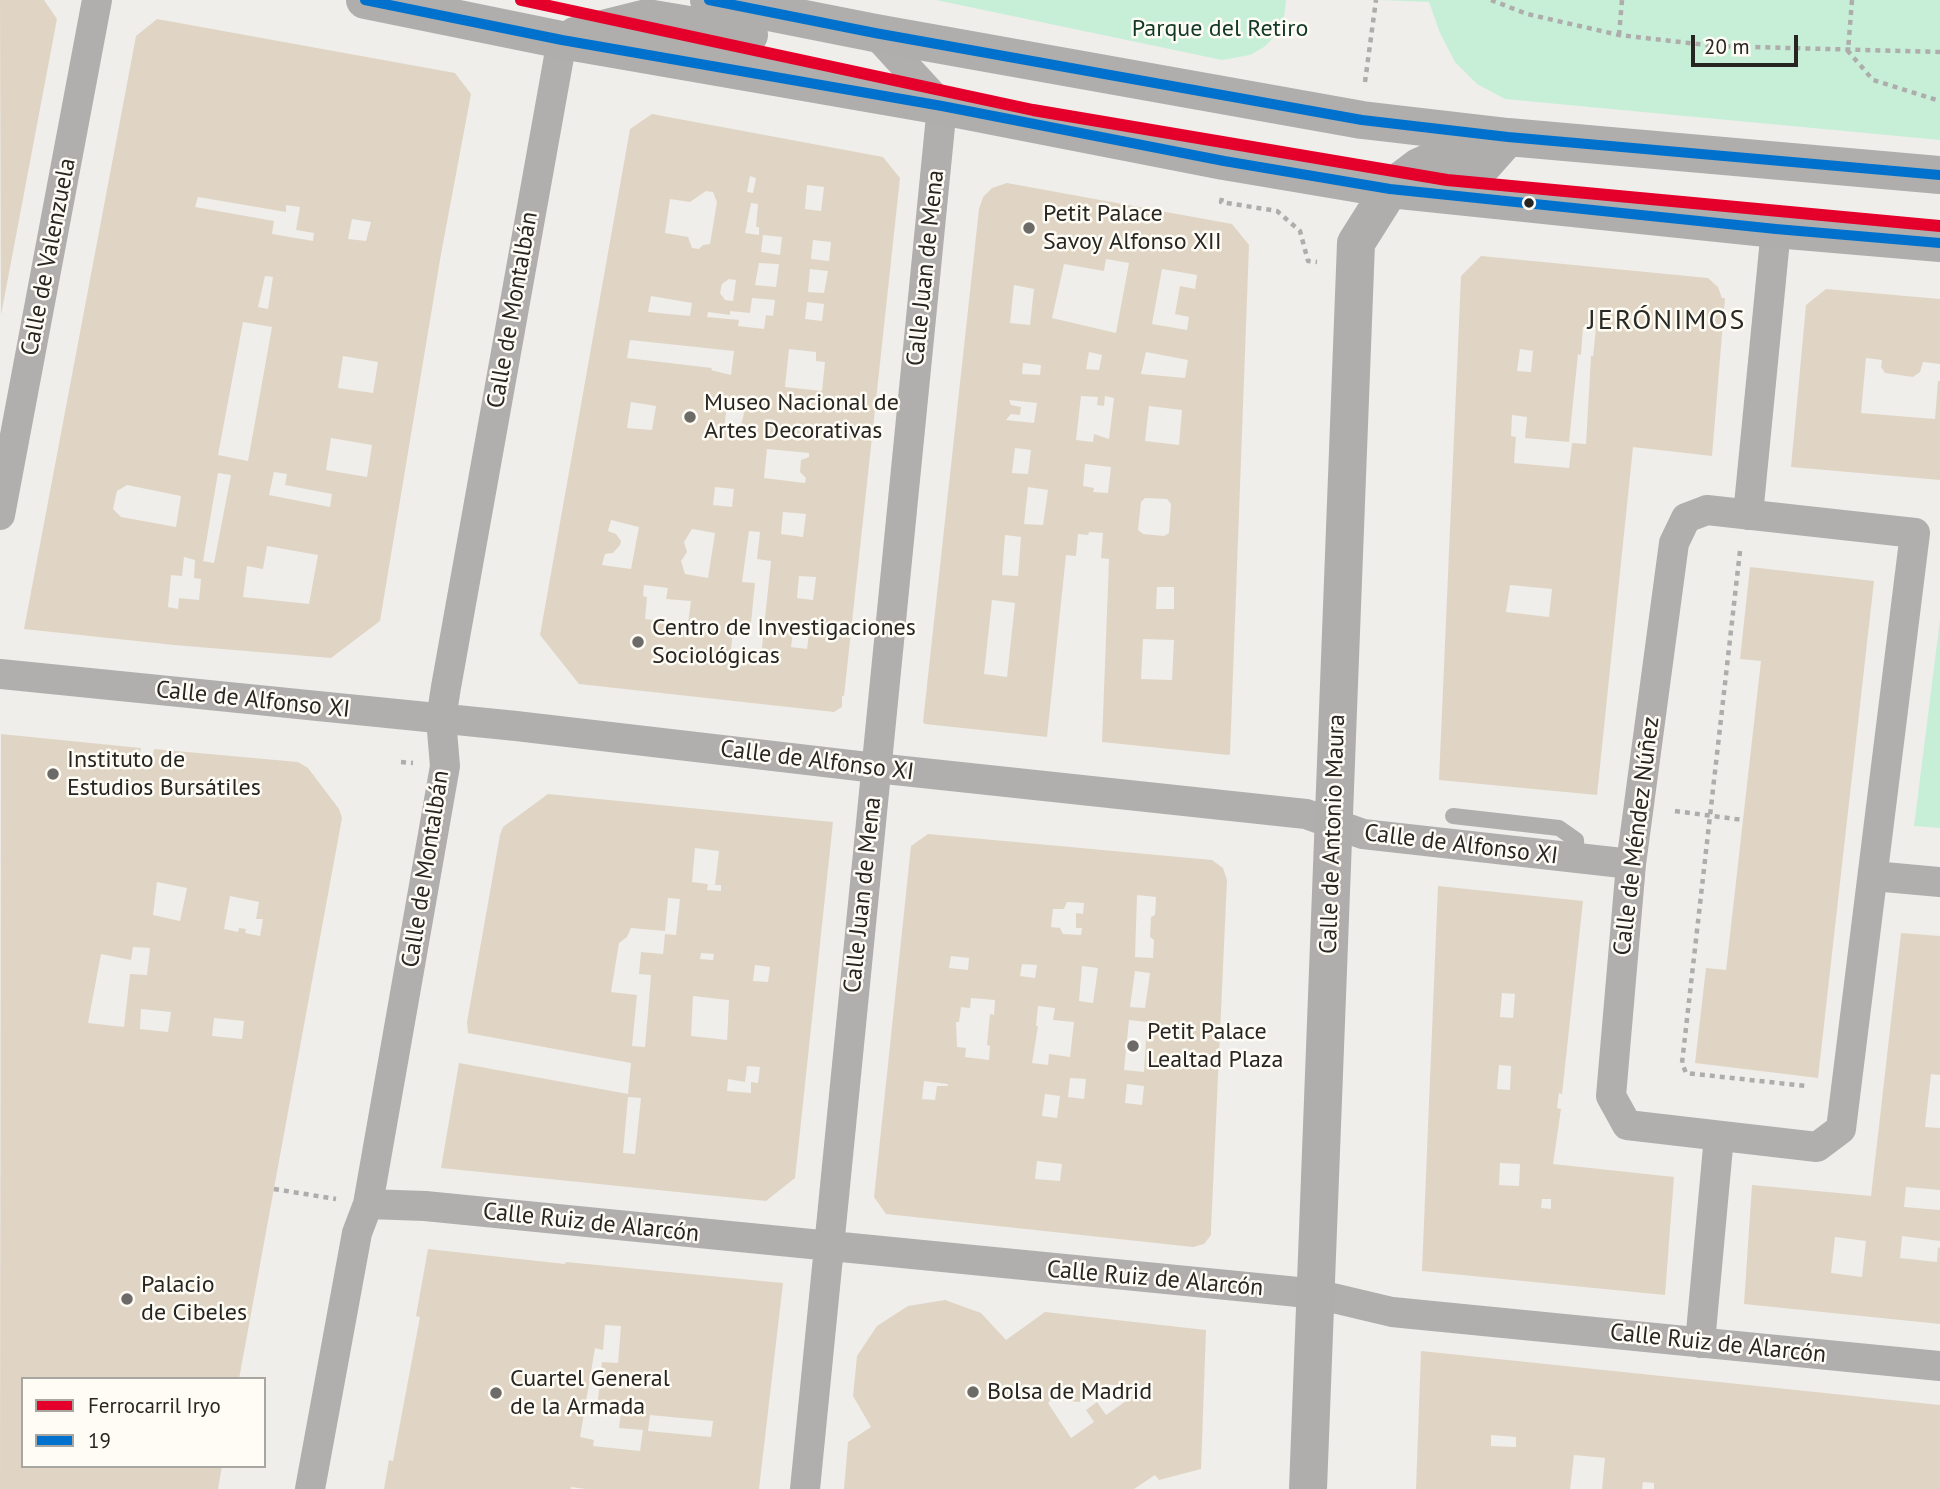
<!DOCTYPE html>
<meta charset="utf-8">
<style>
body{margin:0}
#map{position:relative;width:1940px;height:1489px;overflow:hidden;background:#efeeea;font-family:"PT Sans",sans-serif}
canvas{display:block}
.legend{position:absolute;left:21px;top:1377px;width:245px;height:91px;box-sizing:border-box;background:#fefcf5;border:2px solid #a8a6a1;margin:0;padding:9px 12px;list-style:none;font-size:21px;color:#262522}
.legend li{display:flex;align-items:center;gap:14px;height:35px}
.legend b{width:35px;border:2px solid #a8a6a1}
.scale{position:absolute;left:1691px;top:35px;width:107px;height:32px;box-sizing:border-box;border:4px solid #262522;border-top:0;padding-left:9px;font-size:21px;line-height:24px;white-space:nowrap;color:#262522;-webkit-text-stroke:5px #fefcf5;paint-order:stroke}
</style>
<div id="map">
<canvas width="1940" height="1489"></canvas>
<ul class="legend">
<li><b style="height:9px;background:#e4002b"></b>Ferrocarril Iryo</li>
<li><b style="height:9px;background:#0072ce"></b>19</li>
</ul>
<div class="scale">20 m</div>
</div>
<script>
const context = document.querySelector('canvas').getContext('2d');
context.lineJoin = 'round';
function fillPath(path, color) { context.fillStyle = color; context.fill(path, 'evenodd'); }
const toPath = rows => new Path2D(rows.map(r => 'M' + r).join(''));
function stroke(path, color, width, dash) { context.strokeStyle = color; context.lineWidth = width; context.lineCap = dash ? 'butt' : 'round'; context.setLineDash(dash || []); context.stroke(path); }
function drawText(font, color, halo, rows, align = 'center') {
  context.font = font + ' "PT Sans",sans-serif'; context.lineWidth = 5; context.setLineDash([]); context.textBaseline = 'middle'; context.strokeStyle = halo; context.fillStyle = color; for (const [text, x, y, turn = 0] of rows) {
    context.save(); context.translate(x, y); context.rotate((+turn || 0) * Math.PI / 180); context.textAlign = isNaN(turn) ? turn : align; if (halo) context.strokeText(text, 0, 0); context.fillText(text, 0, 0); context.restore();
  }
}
fillPath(toPath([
 [936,0,1286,0,1284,17,1276,35,1264,47,1250,55,1222,60],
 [1380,0,1940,0,1940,140,1505,99,1477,84,1455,62,1440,33,1429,2],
 [1940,620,1940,828,1914,826]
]), '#c7efd7');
fillPath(toPath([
 [0,0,44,0,57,19,1,315],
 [157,19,455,73,471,94,441,254,380,621,331,658,174,645,24,629,136,36],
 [198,197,286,212,286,205,300,207,296,230,314,233,313,241,272,234,274,221,195,207],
 [352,219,371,222,366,241,348,239],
 [265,276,273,277,268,309,258,307],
 [243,322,272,327,248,461,218,455],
 [343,356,378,362,373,393,338,388],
 [331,438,372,445,367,477,326,470],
 [274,472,287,474,285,485,332,494,330,507,269,495],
 [218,473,231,475,214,563,203,561],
 [127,485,181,496,176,527,121,517,113,509,117,491],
 [267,546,318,555,309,604,243,597,247,566,263,569],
 [184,557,195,560,194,578,201,579,199,600,179,598,178,609,168,607,171,575,182,576],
 [652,114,883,157,900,178,844,696,842,696,842,707,834,712,579,684,540,635,630,129],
 [750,176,756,178,753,193,747,192],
 [807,185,824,187,821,211,805,209],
 [706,191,713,192,717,202,710,244,703,245,699,249,692,248,688,237,665,233,670,199,690,202],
 [751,203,758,204,756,227,759,227,759,235,745,233],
 [763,235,782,237,780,255,761,252],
 [813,240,831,242,829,261,811,259],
 [759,263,779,264,776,287,755,285],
 [810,269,828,271,824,293,808,292],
 [729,279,736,280,733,301,725,300,720,293,722,284],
 [651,296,692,303,690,316,648,312],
 [752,298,775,300,773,316,766,315,764,329,738,326,739,320,707,317,708,312,730,315,730,311,750,313],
 [807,302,824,304,822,321,805,319],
 [630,340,734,351,731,375,711,370,712,368,627,358],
 [789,349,816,352,816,361,825,362,822,391,785,387],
 [728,398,747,400,740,430,724,428],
 [631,402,656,406,652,430,627,428],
 [767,449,809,453,809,457,801,460,800,472,806,478,805,483,764,478],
 [715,487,734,489,732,507,713,505],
 [783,512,806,514,803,537,781,534],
 [611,520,639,527,631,569,602,565,605,554,613,553,620,545,621,541,616,534,608,531],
 [692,529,715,533,708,578,685,574,681,561,687,552,684,542],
 [749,531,760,532,757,559,771,561,761,656,748,655,748,651,731,649,733,631,750,633,755,583,742,582],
 [799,576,816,577,813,600,797,598],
 [644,585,668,588,666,599,691,601,688,624,645,619,647,597,643,596],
 [794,625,810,627,807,649,791,647],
 [1007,183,1232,224,1249,245,1230,754,1228,755,1102,742,1109,559,1101,558,1103,533,1089,532,1088,535,1078,534,1076,556,1066,555,1047,737,925,724,923,722,979,209,983,197,992,188],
 [1106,259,1129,263,1116,333,1052,318,1064,264,1104,271],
 [1162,269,1197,275,1195,289,1180,286,1175,314,1189,317,1187,330,1152,324],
 [1014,285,1034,289,1030,325,1010,323],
 [1089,352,1102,355,1099,370,1086,369],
 [1146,352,1188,360,1185,378,1141,374],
 [1023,363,1041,365,1040,375,1022,374],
 [1081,396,1098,397,1097,405,1104,406,1105,396,1114,398,1109,439,1094,434,1093,442,1076,440],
 [1009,400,1037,403,1034,423,1006,420,1011,414,1020,415,1021,407,1011,405],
 [1149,406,1182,410,1179,445,1145,441],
 [1015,448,1031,450,1028,474,1012,473],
 [1085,464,1111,467,1108,493,1093,492,1094,488,1083,486],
 [1028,487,1048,490,1043,525,1024,524],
 [1145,498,1167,499,1171,504,1169,533,1164,536,1143,534,1138,530,1141,502],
 [1005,535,1021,537,1018,576,1002,575],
 [1157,587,1174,587,1174,609,1156,609],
 [992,600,1015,603,1007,677,984,674],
 [1143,639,1174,640,1172,680,1141,679],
 [1481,256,1708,278,1718,287,1722,298,1725,298,1712,456,1633,447,1597,795,1439,780,1461,276],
 [1583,327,1596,328,1593,356,1591,356,1586,444,1572,443,1569,468,1514,463,1516,437,1511,436,1512,415,1527,417,1525,438,1569,442,1578,354,1581,355],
 [1520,349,1533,351,1531,372,1517,371],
 [1510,585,1552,589,1549,617,1506,612],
 [1826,289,1940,299,1940,364,1923,362,1920,372,1913,377,1885,373,1881,367,1882,360,1866,358,1861,413,1935,419,1938,381,1940,381,1940,480,1791,467,1806,305],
 [1750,567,1874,581,1818,1078,1695,1063,1706,968,1726,970,1761,661,1740,659],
 [1,734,141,748,137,764,151,766,154,749,298,762,308,768,339,809,342,818,239,1379,23,1379,23,1466,222,1466,218,1489,0,1489],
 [157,882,187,888,180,921,153,915],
 [230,896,259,902,256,919,263,919,260,936,245,933,246,929,239,928,238,932,224,929],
 [133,947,150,948,147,975,130,974,124,1027,88,1023,101,954,131,960],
 [141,1009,171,1012,168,1032,140,1029],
 [214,1018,244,1021,242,1039,212,1036],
 [548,794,833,822,795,1178,766,1201,441,1168,459,1063,628,1094,631,1063,468,1033,467,1022,500,835,503,827],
 [695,848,719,851,715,885,721,885,721,891,707,890,708,884,692,882],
 [668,898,680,899,676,935,665,934,663,954,641,952,639,974,651,975,648,1012,645,1047,632,1046,637,995,611,992,619,943,627,937,631,928,665,931],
 [701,953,714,954,713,960,700,959],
 [755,965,770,967,768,982,753,981],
 [693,996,729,1000,727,1040,691,1036],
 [747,1066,760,1067,758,1083,751,1082,751,1093,727,1091,728,1079,745,1082],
 [628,1097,641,1098,635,1154,623,1153],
 [928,834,1212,860,1223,868,1227,880,1211,1230,1211,1235,1204,1244,1193,1247,886,1214,874,1197,911,846],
 [1137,895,1156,897,1155,915,1151,917,1150,937,1154,940,1153,958,1135,957],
 [1067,902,1084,903,1083,914,1076,913,1076,928,1082,928,1081,935,1063,934,1060,928,1051,927,1053,909,1064,909],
 [951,956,969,958,968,970,949,968],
 [1022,964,1037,965,1035,978,1020,976],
 [1082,966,1098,968,1093,1003,1079,1001],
 [1135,971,1150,973,1145,1008,1130,1007],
 [971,998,995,1000,994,1015,990,1014,987,1045,990,1046,989,1060,965,1057,966,1048,957,1047,956,1022,959,1022,961,1007,970,1008],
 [1038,1006,1055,1008,1053,1020,1074,1022,1070,1057,1049,1054,1048,1065,1032,1063,1038,1026,1036,1026],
 [1129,1020,1147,1022,1144,1072,1124,1070],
 [1070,1078,1086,1079,1084,1099,1068,1097],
 [924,1081,948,1084,948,1086,937,1086,935,1100,922,1099],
 [1127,1084,1144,1086,1142,1105,1125,1103],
 [1045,1094,1060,1096,1057,1118,1042,1116],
 [1037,1161,1062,1164,1060,1181,1035,1179],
 [1438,886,1583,901,1562,1094,1559,1093,1557,1108,1561,1109,1553,1164,1674,1177,1665,1295,1422,1271],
 [1502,993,1515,994,1513,1018,1500,1017],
 [1499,1065,1511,1066,1510,1090,1497,1089],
 [1500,1163,1520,1164,1519,1186,1499,1185],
 [1542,1199,1551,1199,1551,1209,1541,1208],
 [1901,933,1940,936,1940,1075,1931,1074,1925,1127,1940,1128,1940,1190,1906,1187,1904,1207,1940,1210,1940,1241,1902,1236,1900,1258,1937,1262,1938,1247,1940,1248,1940,1324,1744,1304,1752,1185,1871,1196],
 [1835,1237,1866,1241,1862,1277,1831,1273],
 [428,1249,565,1264,566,1262,783,1283,759,1489,586,1489,571,1487,571,1489,384,1489,389,1460,393,1461,420,1317,416,1316],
 [605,1325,621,1326,618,1363,602,1362,597,1409,621,1412,619,1428,643,1430,640,1451,593,1446,594,1440,580,1437,595,1348,603,1350],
 [650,1415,713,1421,711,1437,648,1431],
 [945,1300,981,1313,1006,1340,1045,1312,1206,1330,1201,1469,1159,1480,1155,1475,1134,1489,844,1489,848,1442,871,1427,853,1396,857,1356,877,1326,908,1306],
 [1105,1384,1143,1389,1106,1415,1097,1402,1086,1410,1094,1422,1071,1438,1048,1403,1051,1399,1079,1402],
 [1421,1351,1940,1405,1940,1489,1654,1489,1654,1483,1643,1482,1642,1489,1602,1489,1605,1458,1574,1455,1570,1489,1416,1489],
 [1491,1435,1516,1437,1516,1447,1491,1446]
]), '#e0d5c5');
stroke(toPath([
 [1491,0,1527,14,1619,35,1715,46,1940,52],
 [1852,0,1848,51,1873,80,1940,101],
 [1619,35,1622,0],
 [1365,82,1376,0],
 [1222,198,1221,202,1277,211,1300,231,1308,261,1317,262],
 [1740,551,1682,1063,1686,1073,1806,1086],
 [401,762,413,763],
 [1675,811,1743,820],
 [274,1189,336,1199]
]), '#aeadac', 4.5, [5, 5]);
stroke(toPath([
 [1453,816,1559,828,1576,840,1577,859]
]), '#b0afae', 16);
stroke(toPath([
 [1707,510,1915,533,1841,1129,1817,1147,1627,1125,1611,1096,1631,864,1674,543,1686,518,1707,510],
 [0,515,97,0],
 [1748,515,1776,229],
 [0,674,516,726,876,768,1306,814,1363,834,1631,864],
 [1873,876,1940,882],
 [368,1204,425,1206,1288,1291,1316,1294,1392,1312,1940,1366],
 [1700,1343,1719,1136],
 [310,1489,357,1233,368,1204,445,766,441,719,446,687,562,40],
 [805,1489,942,106,875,33]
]), '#b0afae', 30);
stroke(toPath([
 [365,0,562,40,942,106,1224,161,1390,189,1776,229,1940,243],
 [709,0,875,33,1362,120,1508,137,1940,175],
 [575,36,647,18,749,35],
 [1308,1489,1356,243,1390,189,1419,167,1435,160,1484,164,1508,137]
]), '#afaead', 38);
stroke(toPath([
 [365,0,562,40,942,106,1224,161,1390,189,1776,229,1940,243],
 [709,0,875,33,1362,120,1508,137,1940,175]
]), '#0072ce', 10);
stroke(toPath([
 [521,0,1033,110,1447,180,1940,226]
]), '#e4002b', 12);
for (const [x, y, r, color] of [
 [1529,203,6,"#262522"],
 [1029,228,7,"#6c6b68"],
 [690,417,7,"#6c6b68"],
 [638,642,7,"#6c6b68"],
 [53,774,7,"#6c6b68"],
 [1133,1046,7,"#6c6b68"],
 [127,1299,7,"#6c6b68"],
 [973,1392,7,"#6c6b68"],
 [496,1393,7,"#6c6b68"]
]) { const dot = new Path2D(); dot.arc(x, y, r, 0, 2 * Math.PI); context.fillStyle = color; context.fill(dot); stroke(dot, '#fefcf5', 2.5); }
drawText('24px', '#103826', '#fefcf5', [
 ["Parque del Retiro",1220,29]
]);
drawText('24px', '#262522', '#fefcf5', [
 ["Petit Palace",1043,214],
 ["Savoy Alfonso XII",1043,242],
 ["Museo Nacional de",704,403],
 ["Artes Decorativas",704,431],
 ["Centro de Investigaciones",652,628],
 ["Sociológicas",652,656],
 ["Instituto de",67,760],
 ["Estudios Bursátiles",67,788],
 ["Petit Palace",1147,1032],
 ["Lealtad Plaza",1147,1060],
 ["Palacio",141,1285],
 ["de Cibeles",141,1313],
 ["Cuartel General",510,1379],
 ["de la Armada",510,1407],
 ["Bolsa de Madrid",987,1392]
], 'left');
drawText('24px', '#262522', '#fefcf5', [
 ["Calle de Valenzuela",49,257,-79],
 ["Calle Juan de Mena",926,268,-84],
 ["Calle de Montalbán",513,310,-80],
 ["Calle de Alfonso XI",253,700,6],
 ["Calle de Alfonso XI",817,761,7],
 ["Calle de Antonio Maura",1333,834,-88],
 ["Calle de Méndez Núñez",1637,836,-83],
 ["Calle de Alfonso XI",1461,845,7],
 ["Calle de Montalbán",426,869,-81],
 ["Calle Juan de Mena",863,895,-84],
 ["Calle Ruiz de Alarcón",591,1223,6],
 ["Calle Ruiz de Alarcón",1155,1279,5],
 ["Calle Ruiz de Alarcón",1718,1344,6]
]);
context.letterSpacing = '2px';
drawText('28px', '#2b2924', '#fefcf5', [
 ["JERÓNIMOS",1667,321]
]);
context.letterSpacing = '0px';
</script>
